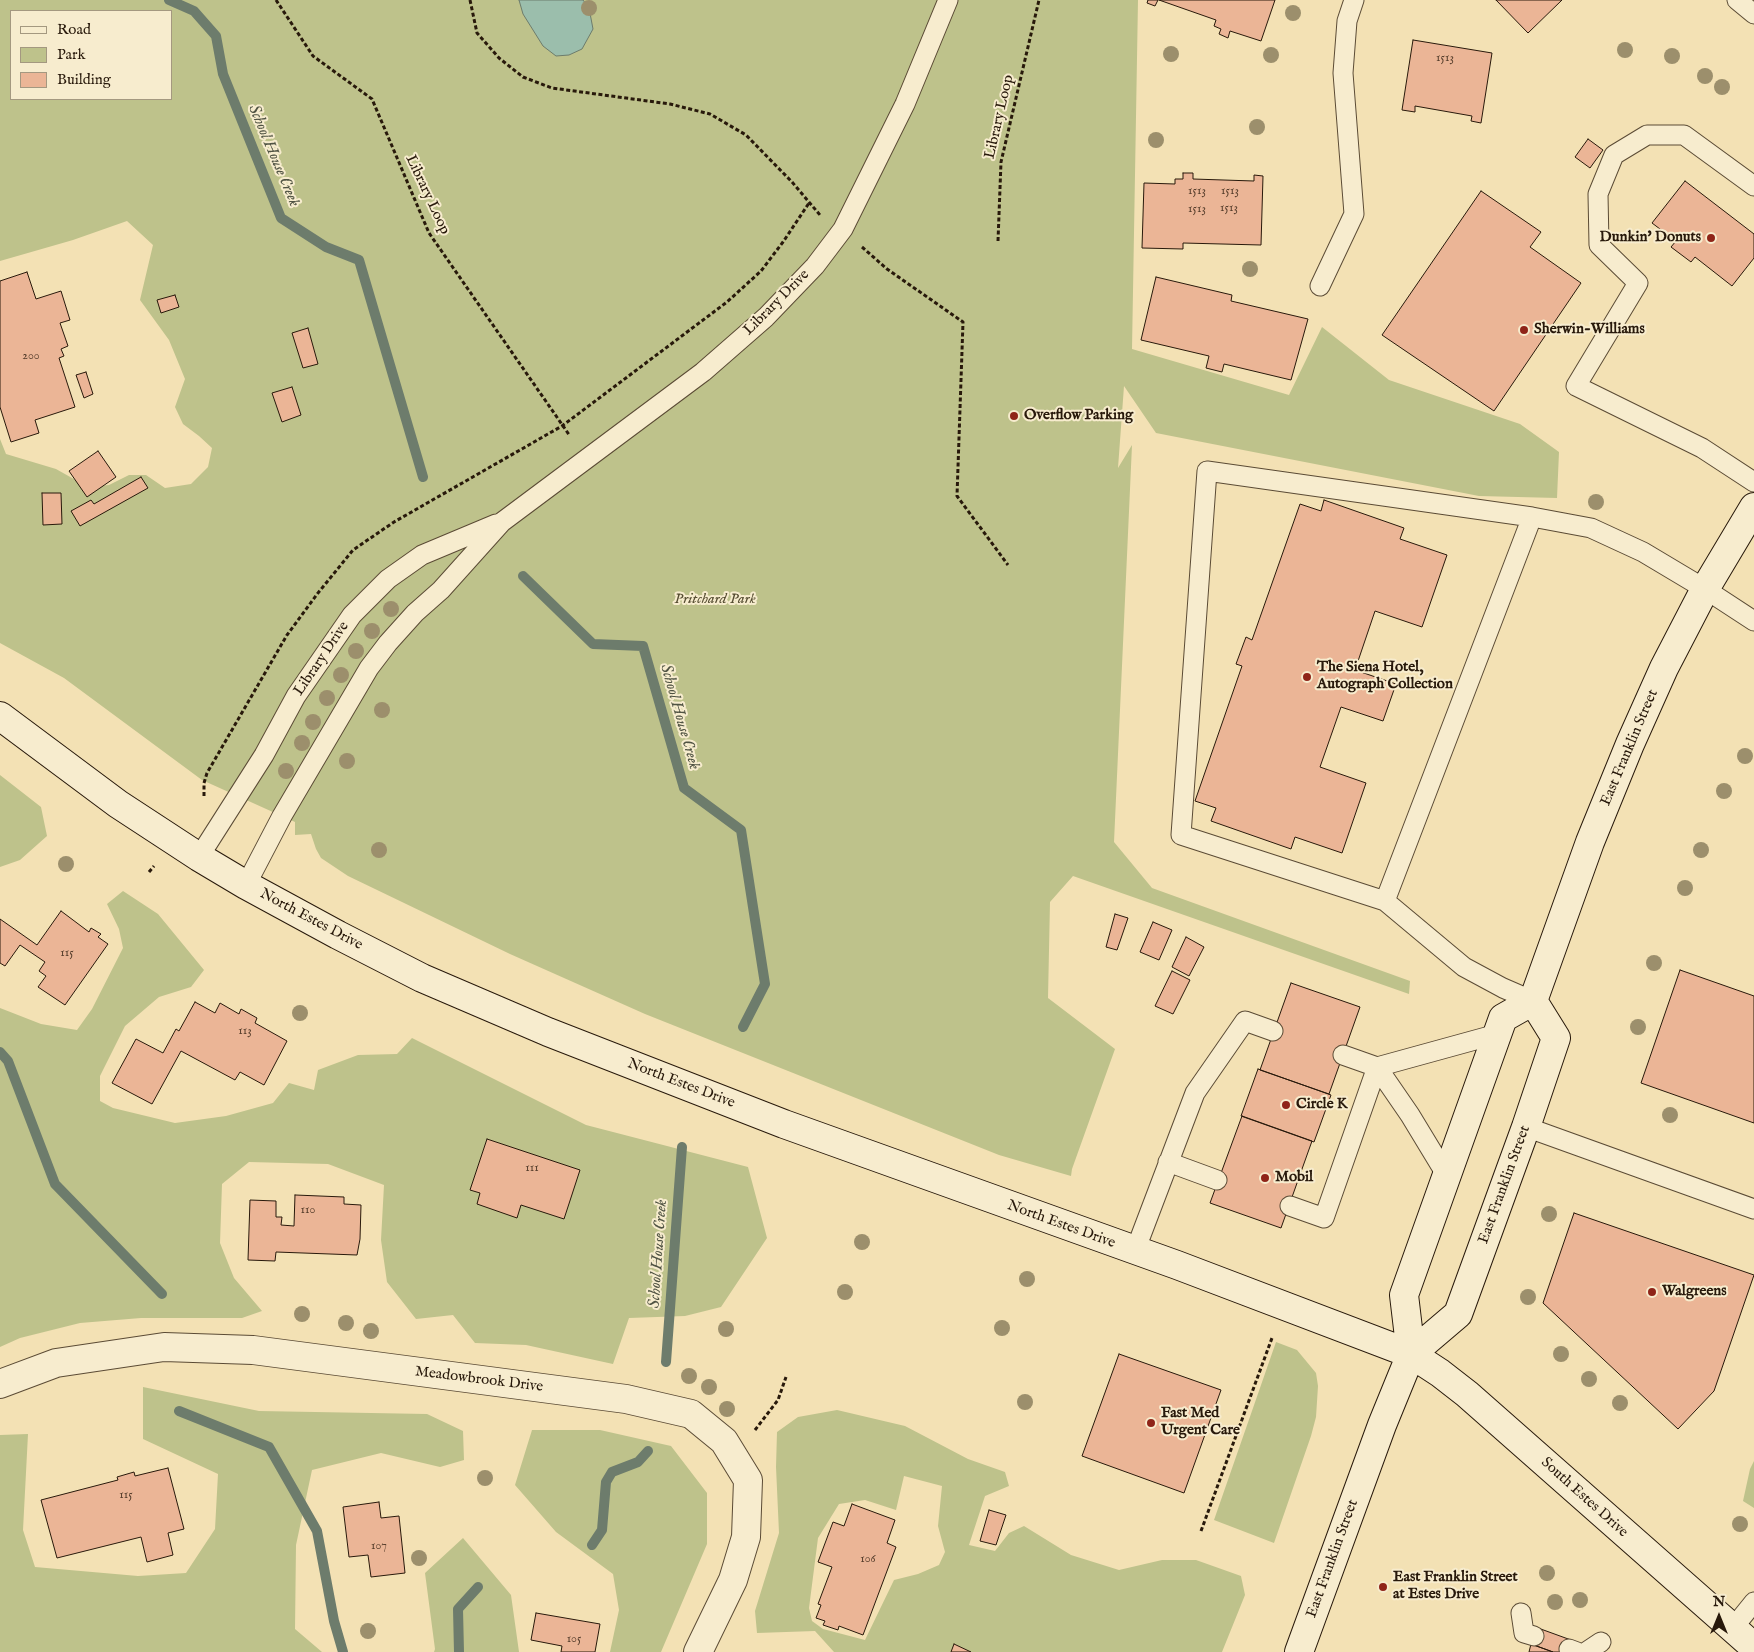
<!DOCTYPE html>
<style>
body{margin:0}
#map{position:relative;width:1754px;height:1652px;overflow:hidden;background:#f3e1b4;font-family:"IM FELL English",serif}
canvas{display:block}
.legend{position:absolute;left:10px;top:10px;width:162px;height:90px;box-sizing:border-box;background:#f7ecce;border:1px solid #a49880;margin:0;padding:6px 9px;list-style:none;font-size:15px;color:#28190b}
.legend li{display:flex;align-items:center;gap:10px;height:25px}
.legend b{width:25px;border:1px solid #a49880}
.north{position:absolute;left:1694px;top:1592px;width:50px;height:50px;-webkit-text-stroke:4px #f7ecce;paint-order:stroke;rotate:0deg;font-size:14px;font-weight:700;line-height:20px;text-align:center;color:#28190b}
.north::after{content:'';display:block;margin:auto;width:18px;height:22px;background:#28190b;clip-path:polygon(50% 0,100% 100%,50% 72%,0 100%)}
</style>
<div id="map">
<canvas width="1754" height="1652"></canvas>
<ul class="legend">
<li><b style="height:6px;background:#f7ecce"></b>Road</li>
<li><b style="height:14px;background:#bec28b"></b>Park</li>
<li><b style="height:14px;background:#ebb596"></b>Building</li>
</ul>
<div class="north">N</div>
</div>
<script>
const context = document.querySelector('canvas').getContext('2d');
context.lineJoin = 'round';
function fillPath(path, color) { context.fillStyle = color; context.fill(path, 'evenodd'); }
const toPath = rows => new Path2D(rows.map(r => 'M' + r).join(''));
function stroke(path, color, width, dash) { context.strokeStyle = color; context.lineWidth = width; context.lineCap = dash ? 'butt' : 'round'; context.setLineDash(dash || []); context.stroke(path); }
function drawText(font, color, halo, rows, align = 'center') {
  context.font = font + ' "IM FELL English",serif'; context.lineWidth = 4; context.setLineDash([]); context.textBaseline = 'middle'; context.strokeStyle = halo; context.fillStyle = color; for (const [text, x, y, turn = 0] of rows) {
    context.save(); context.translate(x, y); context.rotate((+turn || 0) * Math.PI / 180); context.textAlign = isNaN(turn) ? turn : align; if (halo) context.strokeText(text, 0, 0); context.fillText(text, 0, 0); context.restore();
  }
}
fillPath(toPath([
 [0,0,1138,0,1132,349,1289,395,1322,327,1389,380,1520,424,1559,452,1557,498,1479,496,1156,433,1124,386,1118,468,1132,445,1114,842,1152,888,1410,981,1409,994,1073,876,1050,902,1048,998,1115,1049,1072,1169,1071,1176,999,1155,645,1014,510,954,348,876,321,858,316,849,311,834,295,835,295,822,202,780,64,678,0,643,0,439,6,454,56,469,88,487,109,485,129,475,146,475,165,488,191,484,208,467,212,448,199,436,183,424,175,407,185,379,169,340,140,300,153,245,127,221,73,240,0,261],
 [11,11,171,11,171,99,11,99],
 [0,775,41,807,47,836,20,860,0,867],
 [123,891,158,914,204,970,191,987,159,997,125,1026,100,1076,100,1101,113,1108,175,1123,226,1116,273,1103,289,1083,314,1090,318,1070,358,1055,397,1054,412,1038,586,1125,748,1167,767,1238,721,1307,685,1316,629,1318,613,1364,526,1345,475,1343,453,1315,416,1319,387,1282,381,1240,384,1185,328,1164,249,1162,222,1184,220,1243,234,1278,262,1311,242,1318,141,1318,80,1323,20,1338,0,1347,0,1008,41,1024,77,1030,92,1009,123,948,119,929,107,904],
 [1276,1342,1297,1350,1316,1373,1318,1386,1316,1417,1311,1436,1274,1543,1214,1520],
 [143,1387,259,1411,427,1414,463,1431,464,1460,440,1467,381,1453,312,1470,296,1545,295,1629,322,1652,0,1652,0,1435,28,1434,23,1530,35,1567,138,1576,186,1573,215,1529,218,1474,143,1439],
 [837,1410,905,1426,968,1459,1005,1472,1009,1486,985,1496,969,1545,995,1551,1009,1533,1024,1526,1071,1555,1119,1570,1162,1560,1196,1560,1241,1576,1245,1595,1222,1652,834,1652,815,1631,757,1633,755,1611,779,1533,776,1467,777,1432,798,1417],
 [904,1476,942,1486,938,1526,945,1552,939,1565,918,1574,894,1580,865,1640,823,1629,812,1621,809,1608,818,1538,839,1504,865,1500,896,1510],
 [532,1430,600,1430,671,1446,707,1493,707,1544,661,1652,610,1652,619,1610,613,1574,556,1532,515,1485],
 [1754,1461,1754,1508,1743,1501,1750,1469],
 [463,1538,511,1595,519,1652,434,1652,435,1649,425,1573]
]), '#bec28b');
const water = toPath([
 [519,0,583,0,589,8,593,29,582,49,569,55,556,56,543,46,523,14,519,0]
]);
fillPath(water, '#9bbeac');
stroke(water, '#6d7c6c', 1);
stroke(toPath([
 [169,0,194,11,216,36,223,74,281,218,326,247,359,260,423,477],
 [523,576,593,644,643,646,684,788,741,830,765,984,743,1027],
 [0,1052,8,1061,55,1184,162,1294],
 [666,1362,682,1147],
 [179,1411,269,1447,317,1531,334,1621,343,1652],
 [592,1545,602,1530,606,1482,612,1472,638,1462,648,1451],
 [459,1652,458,1609,478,1587]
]), '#6d7c6c', 10);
const building = toPath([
 [1148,0,1158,0,1155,6,1147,3,1148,0],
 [1159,0,1275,0,1261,41,1230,31,1228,38,1219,34,1221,29,1214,26,1216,20,1159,0],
 [1496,0,1562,0,1528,33,1496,0],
 [1413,40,1492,53,1481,123,1471,121,1472,116,1415,106,1415,112,1402,110,1413,40],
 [1588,139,1603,150,1590,168,1575,157,1588,139],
 [1183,173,1193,173,1193,179,1254,181,1254,175,1263,176,1261,245,1183,243,1183,249,1142,248,1144,183,1175,184,1175,179,1183,179,1183,173],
 [1685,181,1754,234,1754,258,1732,286,1695,257,1691,262,1671,247,1676,241,1652,223,1685,181],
 [1481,191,1541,232,1530,247,1581,283,1494,411,1382,335,1481,191],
 [27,272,36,299,61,291,70,320,60,323,68,346,61,349,64,356,59,358,75,407,35,420,39,433,11,442,0,407,0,281,27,272],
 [1156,277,1232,295,1231,301,1308,319,1291,380,1224,364,1222,372,1206,368,1209,356,1141,340,1156,277],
 [175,295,179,307,161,313,157,300,175,295],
 [308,328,318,364,303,368,292,333,308,328],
 [86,372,93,394,84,398,76,375,86,372],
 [292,387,301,415,282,422,272,393,292,387],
 [98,451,116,477,87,497,69,471,98,451],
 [141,477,148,488,80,526,71,511,91,500,94,504,141,477],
 [42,493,61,493,62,524,43,525,42,493],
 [1324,500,1404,528,1400,539,1447,555,1422,627,1375,611,1355,670,1396,684,1383,721,1341,707,1320,767,1366,783,1342,853,1295,837,1291,849,1211,821,1216,808,1195,801,1242,666,1236,664,1246,637,1252,640,1300,504,1321,511,1324,500],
 [61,911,89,932,91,928,101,934,98,937,108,944,65,1005,38,987,46,976,39,971,45,962,20,945,5,966,0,963,0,919,37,945,61,911],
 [1115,914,1128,918,1117,950,1106,947,1115,914],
 [1153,922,1172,930,1159,960,1140,952,1153,922],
 [1186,937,1204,947,1189,976,1172,967,1186,937],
 [1680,970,1754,996,1754,1123,1641,1083,1680,970],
 [1172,971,1190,980,1173,1014,1155,1006,1172,971],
 [1291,983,1360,1007,1329,1094,1260,1070,1291,983],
 [195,1002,215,1013,220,1003,239,1014,241,1009,257,1018,255,1023,287,1041,264,1085,240,1072,235,1080,181,1051,152,1104,112,1083,136,1039,163,1053,176,1029,179,1031,195,1002],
 [1258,1069,1331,1095,1314,1142,1241,1116,1258,1069],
 [1242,1116,1312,1141,1281,1228,1210,1203,1242,1116],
 [487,1139,580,1170,564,1219,521,1205,517,1218,477,1204,480,1193,470,1190,487,1139],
 [295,1195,344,1197,344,1204,361,1205,360,1239,357,1255,276,1252,275,1261,248,1260,250,1200,276,1201,276,1217,282,1217,281,1225,294,1226,295,1195],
 [1574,1213,1754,1275,1714,1391,1678,1429,1543,1303,1574,1213],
 [1119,1354,1221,1390,1184,1493,1082,1456,1119,1354],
 [168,1468,184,1529,168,1533,173,1555,147,1562,141,1537,57,1558,41,1500,118,1480,117,1477,134,1472,135,1476,168,1468],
 [379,1502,381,1518,399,1516,405,1573,371,1577,368,1555,349,1557,343,1507,379,1502],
 [852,1504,895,1520,887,1543,896,1547,863,1635,839,1626,838,1630,823,1625,825,1621,816,1618,821,1605,818,1604,832,1567,818,1562,833,1522,844,1526,852,1504],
 [989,1510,1006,1515,996,1545,980,1541,989,1510],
 [536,1613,600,1624,595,1652,561,1652,562,1646,531,1640,536,1613],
 [1538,1628,1571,1640,1566,1652,1553,1652,1531,1644,1538,1628],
 [954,1644,971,1652,951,1652,954,1644],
 [1531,1644,1553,1652,1529,1652,1531,1644]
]);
fillPath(building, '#ebb596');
stroke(building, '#28190b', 1);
const lane = toPath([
 [1737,0,1754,14],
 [1754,186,1684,135,1647,135,1614,155,1598,194,1599,245,1638,283,1576,386,1702,448,1754,482],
 [1320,286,1354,214,1343,73,1347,21,1354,0],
 [1532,517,1385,901,1181,835,1207,471,1532,517,1591,528,1643,552,1705,589,1754,621],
 [199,857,264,755,296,696,352,615,388,579,422,555,496,524],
 [246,885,282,816,369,668,388,643,415,613,441,590,502,522,703,372,766,317,815,266,843,229,905,104,948,0],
 [1385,901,1464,967,1503,988,1533,1001],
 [1343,1055,1377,1067,1497,1034],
 [1377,1067,1410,1115,1447,1176],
 [1526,1127,1754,1209],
 [1168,1162,1217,1180],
 [1290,1206,1324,1218,1377,1067],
 [1135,1251,1195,1093,1245,1021,1273,1031],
 [1521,1613,1524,1633,1534,1636],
 [1733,1628,1754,1602],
 [1569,1649,1577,1652],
 [1586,1652,1601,1642]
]);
const street = toPath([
 [0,1384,56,1363,164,1347,253,1350,626,1399,691,1414,724,1441,748,1480,746,1537,733,1580,698,1652]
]);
const secondary = toPath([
 [0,716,118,804,199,857,246,885,338,935,422,978,548,1032,784,1124,1177,1265,1411,1354,1440,1373,1467,1394,1754,1647],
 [1411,1354,1404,1295,1503,1018,1533,1001,1590,842,1630,744,1664,668,1705,589,1754,507],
 [1299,1652,1382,1425,1411,1354,1458,1314,1526,1127,1556,1038,1533,1001]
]);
stroke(lane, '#5b4b35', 21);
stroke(street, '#5b4b35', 30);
stroke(secondary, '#28190b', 30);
stroke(toPath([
 [276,0,313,56,372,99,429,233,570,436],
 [470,0,477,33,499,58,523,77,552,88,670,104,710,114,746,135,792,182,820,215],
 [998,241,1001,162,1039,0],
 [862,247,887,269,963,322,957,496,1008,565],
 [204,796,204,783,207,773,287,635,318,593,353,550,394,522,562,426,727,302,761,271,783,242,809,203],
 [149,872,154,866],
 [755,1430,778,1400,786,1377],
 [1201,1531,1272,1338]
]), '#28190b', 3, [4, 2.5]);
stroke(lane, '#f7ecce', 19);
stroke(street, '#f7ecce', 28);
stroke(secondary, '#f7ecce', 28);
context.fillStyle = '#9c8f6c';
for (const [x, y] of [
 [589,8],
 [1293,13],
 [1625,50],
 [1171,54],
 [1271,55],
 [1672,56],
 [1705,76],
 [1722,87],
 [1257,127],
 [1156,140],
 [1250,269],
 [1596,502],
 [391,609],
 [372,631],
 [356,651],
 [341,675],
 [327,698],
 [382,710],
 [313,722],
 [302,743],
 [1745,756],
 [347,761],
 [286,771],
 [1724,791],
 [379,850],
 [1701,850],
 [66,864],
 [1685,888],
 [1654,963],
 [300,1013],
 [1638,1027],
 [1670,1115],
 [1549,1214],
 [862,1242],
 [1027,1279],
 [845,1292],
 [1528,1297],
 [302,1314],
 [346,1323],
 [1002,1328],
 [726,1329],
 [371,1331],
 [1561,1354],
 [689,1376],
 [1589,1379],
 [709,1387],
 [1025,1402],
 [1620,1403],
 [727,1409],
 [485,1478],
 [1740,1524],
 [419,1558],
 [1547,1573],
 [1580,1600],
 [1555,1602],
 [368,1631]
]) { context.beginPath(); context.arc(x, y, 8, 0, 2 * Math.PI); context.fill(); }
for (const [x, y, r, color] of [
 [1711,238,5,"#8f2418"],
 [1524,330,5,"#8f2418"],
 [1014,416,5,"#8f2418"],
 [1307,677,5,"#8f2418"],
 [1286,1105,5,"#8f2418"],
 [1265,1178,5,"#8f2418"],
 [1652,1292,5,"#8f2418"],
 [1151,1423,5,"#8f2418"],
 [1383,1587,5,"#8f2418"]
]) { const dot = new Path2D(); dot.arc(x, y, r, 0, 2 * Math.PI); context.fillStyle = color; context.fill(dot); stroke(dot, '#f7ecce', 2); }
drawText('12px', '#59402e', null, [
 ["1513",1445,59],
 ["1513",1197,192],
 ["1513",1230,192],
 ["1513",1229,209],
 ["1513",1197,210],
 ["200",31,357],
 ["115",67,954],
 ["113",245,1032],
 ["111",532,1169],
 ["110",308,1211],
 ["115",126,1496],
 ["107",379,1547],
 ["106",868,1560],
 ["105",574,1640]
]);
drawText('15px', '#28190b', '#f7ecce', [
 ["Library Loop",1000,117,-77],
 ["Library Loop",427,195,65],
 ["Library Drive",777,303,-45],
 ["Library Drive",322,659,-56],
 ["East Franklin Street",1630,748,-67],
 ["North Estes Drive",311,920,28],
 ["North Estes Drive",681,1084,21],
 ["East Franklin Street",1505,1185,-70],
 ["North Estes Drive",1061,1225,20],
 ["Meadowbrook Drive",479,1380,7],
 ["South Estes Drive",1584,1498,42],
 ["East Franklin Street",1333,1559,-70]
]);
drawText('bold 15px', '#28190b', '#f7ecce', [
 ["Dunkin' Donuts",1701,238,"right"],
 ["Sherwin-Williams",1534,330],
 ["Overflow Parking",1024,416],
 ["The Siena Hotel,",1317,668],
 ["Autograph Collection",1317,685],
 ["Circle K",1296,1105],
 ["Mobil",1275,1178],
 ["Walgreens",1662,1292],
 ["Fast Med",1161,1414],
 ["Urgent Care",1161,1431],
 ["East Franklin Street",1393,1578],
 ["at Estes Drive",1393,1595]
], 'left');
drawText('italic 15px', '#554c31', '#f7ecce', [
 ["Pritchard Park",715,600]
]);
drawText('italic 16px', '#505343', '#f7ecce', [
 ["School House Creek",273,156,67],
 ["School House Creek",679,717,74],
 ["School House Creek",659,1254,-86]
]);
</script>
